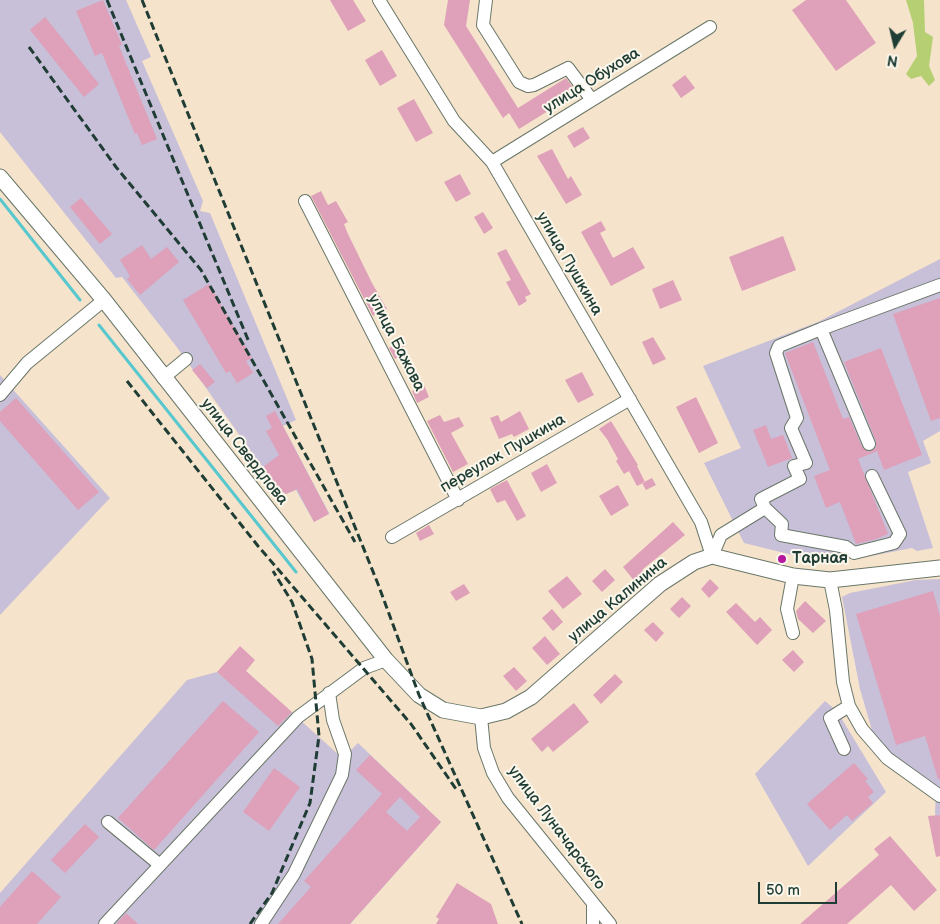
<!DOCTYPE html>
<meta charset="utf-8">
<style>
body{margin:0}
#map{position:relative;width:940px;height:924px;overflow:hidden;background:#f5e4cb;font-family:"Balsamiq Sans",sans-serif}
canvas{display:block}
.north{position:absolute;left:870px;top:20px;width:50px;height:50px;-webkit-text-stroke:4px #fbf7ec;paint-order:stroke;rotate:189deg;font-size:14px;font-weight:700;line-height:20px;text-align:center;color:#1f3d34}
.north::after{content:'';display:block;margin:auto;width:18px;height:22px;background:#1f3d34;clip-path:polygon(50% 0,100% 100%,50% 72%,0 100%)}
.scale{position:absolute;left:758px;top:882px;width:79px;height:22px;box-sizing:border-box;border:2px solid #1f3d34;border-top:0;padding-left:6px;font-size:15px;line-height:18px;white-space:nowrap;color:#1f3d34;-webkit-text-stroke:4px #fbf7ec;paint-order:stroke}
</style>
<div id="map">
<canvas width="940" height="924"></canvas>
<div class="north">N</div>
<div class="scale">50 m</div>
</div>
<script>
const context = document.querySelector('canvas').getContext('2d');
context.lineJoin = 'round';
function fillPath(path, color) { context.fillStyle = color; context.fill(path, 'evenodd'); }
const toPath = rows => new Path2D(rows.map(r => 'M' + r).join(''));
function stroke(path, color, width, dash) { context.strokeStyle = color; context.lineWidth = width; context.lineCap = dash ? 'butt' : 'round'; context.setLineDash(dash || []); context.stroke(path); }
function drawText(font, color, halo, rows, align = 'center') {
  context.font = font + ' "Balsamiq Sans",sans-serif'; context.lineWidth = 4; context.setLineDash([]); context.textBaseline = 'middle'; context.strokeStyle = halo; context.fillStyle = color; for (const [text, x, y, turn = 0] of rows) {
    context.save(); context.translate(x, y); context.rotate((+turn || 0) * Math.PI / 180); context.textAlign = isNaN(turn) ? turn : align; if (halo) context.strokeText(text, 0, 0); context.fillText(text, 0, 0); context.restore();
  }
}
fillPath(toPath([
 [0,0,126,0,151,57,142,61,203,201,200,211,210,213,296,420,283,426,329,513,314,522,296,490,286,494,278,489,176,346,122,277,116,278,0,132],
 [940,259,940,431,923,441,931,463,908,472,933,548,917,551,912,548,871,556,817,561,744,543,704,463,741,448,703,366,818,322],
 [0,375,110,498,0,615],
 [940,579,940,849,935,812,936,794,876,744,860,689,842,597,850,593,916,580],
 [237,663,340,756,350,751,358,743,441,822,350,924,0,924,0,893,187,680,217,672,224,678],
 [825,701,837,711,886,792,808,866,755,774]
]), '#c8bfd8');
fillPath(toPath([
 [906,0,924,0,925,32,933,37,929,66,935,80,929,86,921,76,911,79,906,74,917,56,913,23]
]), '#b7cf73');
stroke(toPath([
 [0,199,80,300],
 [99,325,296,572]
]), '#59c7ce', 3);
fillPath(toPath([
 [103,0,122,45,119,46,157,139,142,145,137,133,135,134,102,53,95,56,76,11],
 [330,0,353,0,366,21,348,31],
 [448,0,470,0,466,26,518,108,566,78,577,93,519,129,509,113,503,118,444,25],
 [806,0,846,0,876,43,836,71,792,10],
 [45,17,99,84,84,97,30,30],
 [382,50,397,76,380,86,365,60],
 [685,75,695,88,681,98,672,85],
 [414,99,433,133,416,142,397,108],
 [583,127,590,138,574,148,567,136],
 [552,149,568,179,571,176,582,195,566,204,537,156],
 [460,174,471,194,456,202,444,182],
 [321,191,328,205,336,201,348,222,344,224,348,234,372,283,387,309,373,316,311,196],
 [81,198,112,234,100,244,70,207],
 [483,212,493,228,484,234,474,217],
 [601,221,606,230,600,233,613,258,633,247,645,268,611,286,581,232],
 [783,236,796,270,742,291,729,257],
 [142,245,151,259,167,247,179,262,140,295,127,279,130,276,120,260],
 [506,249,531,294,525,297,527,301,519,306,506,282,511,280,497,253],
 [673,280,682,300,660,309,652,289],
 [209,284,252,358,246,361,253,373,237,383,230,371,226,373,183,300],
 [940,298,940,418,931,421,893,314],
 [653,337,666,359,653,365,642,342],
 [401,342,407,352,395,359,389,348],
 [813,342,843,419,849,417,862,447,868,452,876,448,876,441,844,362,881,348,922,455,884,470,877,451,858,459,888,534,876,539,856,544,840,502,826,508,814,476,830,470,785,353],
 [200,364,215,382,207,388,192,370],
 [582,372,594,395,578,403,565,380],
 [424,385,429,397,417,403,412,391],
 [696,397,718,443,699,453,676,407],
 [16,398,99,492,78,510,0,421,0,412],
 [275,411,329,514,314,522,297,489,286,494,278,488,263,467,279,455,266,431,272,428,266,416],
 [520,411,529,429,514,437,512,434,499,439,490,418,498,415,501,422],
 [440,415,444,422,459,417,464,426,451,433,468,464,453,472,427,421],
 [611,421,638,465,637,466,645,482,637,486,629,471,624,474,616,461,618,459,607,439,599,429],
 [766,425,771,439,783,435,792,458,768,467,753,430],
 [547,464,557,483,541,492,531,473],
 [652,478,656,485,646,490,642,483],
 [507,480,526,516,517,521,505,500,497,503,490,489],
 [618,485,629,505,611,516,599,496],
 [673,522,685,535,642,570,646,574,636,583,623,567],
 [429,525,434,534,420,541,416,533],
 [605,569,615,580,602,592,592,581],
 [567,576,582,594,563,609,548,591],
 [710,579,719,588,709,598,701,589],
 [464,584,470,593,456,601,450,592],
 [933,591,940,616,940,779,938,779,925,736,896,745,856,614],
 [682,597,691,606,679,618,670,609],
 [805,601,826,621,813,633,798,619,796,611],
 [736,603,755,622,760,617,772,630,757,645,726,612],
 [552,609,563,622,553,631,542,618],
 [653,622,664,633,656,642,644,630],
 [545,636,560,654,547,665,532,648],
 [240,646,255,660,246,671,292,712,278,726,217,672],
 [793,650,804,662,794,672,782,660],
 [514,667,527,681,516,691,503,676],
 [615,674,623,682,601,704,593,695],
 [223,701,259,732,154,850,118,818],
 [574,703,589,722,553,752,548,746,542,752,531,739],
 [370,755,441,822,350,924,278,924,311,887,304,881,382,794,356,770],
 [400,797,420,817,407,831,386,812],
 [854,763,868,779,865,781,874,792,868,797,873,803,852,821,847,815,830,830,807,804],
 [274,768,300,787,269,831,243,812],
 [940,815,940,856,936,857,928,816],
 [85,824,99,837,65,873,51,860],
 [890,836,937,890,914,911,891,885,847,924,800,924,879,855,874,849],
 [32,871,61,897,37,924,0,924,0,907],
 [457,883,491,904,498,924,436,924,439,919,436,917],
 [126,913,138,924,116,924]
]), '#dfa0b9');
const minor = toPath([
 [379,0,454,121,492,162,701,522,712,556],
 [486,0,483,25,519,82,528,86,534,85,568,68,592,100],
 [492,162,710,27],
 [305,201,458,500],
 [821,329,940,285],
 [163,378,186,359],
 [0,395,27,363,104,300],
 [765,508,782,524,781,535,846,547,854,553,894,543,900,534,872,476],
 [392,537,630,399],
 [712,556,721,535,765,508,761,499,800,479,794,466,806,463,791,428,797,418,776,353,779,346,821,329,869,444],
 [830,580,836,610,843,682,849,706,862,729,887,758,940,796],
 [793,633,787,609,793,576],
 [481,717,484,748,493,773,508,798,610,924],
 [844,749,830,718,849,706],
 [108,822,160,865],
 [593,903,593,924],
 [105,924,298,717,364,668,386,660],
 [261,924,294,874,342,775,345,754,333,720,329,693]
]);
const major = toPath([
 [0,177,104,300,386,660,419,695,443,710,481,717,506,711,531,697,660,584,694,562,712,556,793,576,830,580,940,568]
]);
stroke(minor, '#6a7769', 14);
stroke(major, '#6a7769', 17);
stroke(minor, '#fff', 12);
stroke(major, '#fff', 15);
stroke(toPath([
 [107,0,249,342],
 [142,0,378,584,419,695,522,924],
 [29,47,116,167,201,270,355,542],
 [127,381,258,546,411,724,456,789],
 [250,924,272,893,310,803,319,736,312,659,292,602,273,571]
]), '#1f3d34', 3, [8, 4]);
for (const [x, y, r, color] of [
 [782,559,5,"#b5179e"]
]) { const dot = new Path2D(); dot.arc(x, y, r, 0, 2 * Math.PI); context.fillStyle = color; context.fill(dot); stroke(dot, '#fbf7ec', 2); }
drawText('16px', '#1f3d34', '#fbf7ec', [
 ["улица Обухова",592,81,-32],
 ["улица Пушкина",569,264,60],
 ["улица Бажова",396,343,63],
 ["улица Свердлова",244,452,52],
 ["переулок Пушкина",503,454,-30],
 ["улица Калинина",618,600,-40],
 ["улица Луначарского",556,828,53]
]);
drawText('bold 16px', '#1f3d34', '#fbf7ec', [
 ["Тарная",792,559]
], 'left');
</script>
